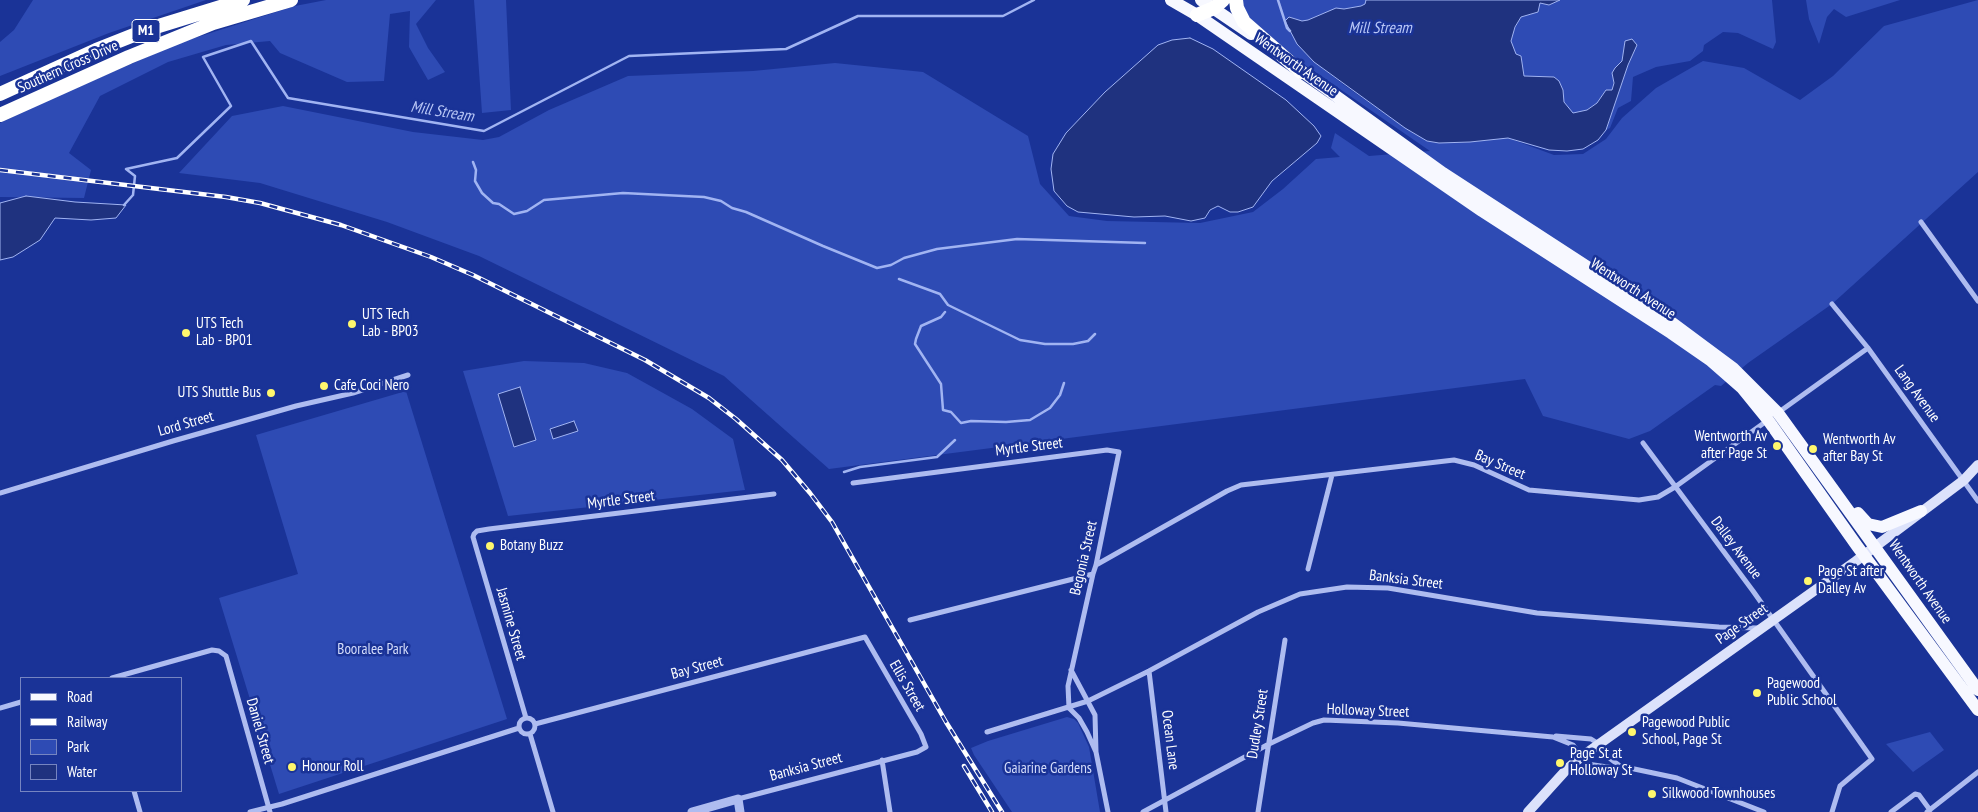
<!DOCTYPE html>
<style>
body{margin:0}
#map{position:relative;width:1978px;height:812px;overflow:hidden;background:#1a3397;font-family:"PT Sans Narrow",sans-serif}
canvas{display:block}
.legend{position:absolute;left:20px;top:677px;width:162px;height:115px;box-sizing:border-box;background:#1a3397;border:1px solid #7685c1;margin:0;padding:6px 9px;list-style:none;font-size:15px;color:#fff}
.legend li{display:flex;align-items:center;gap:10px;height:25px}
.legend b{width:25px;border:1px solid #7685c1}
</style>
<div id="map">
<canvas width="1978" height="812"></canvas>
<ul class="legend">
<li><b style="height:6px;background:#f7f8ff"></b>Road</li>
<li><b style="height:6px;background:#fff"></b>Railway</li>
<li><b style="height:14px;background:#2e4bb4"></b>Park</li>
<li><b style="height:14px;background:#1f327f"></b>Water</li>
</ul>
</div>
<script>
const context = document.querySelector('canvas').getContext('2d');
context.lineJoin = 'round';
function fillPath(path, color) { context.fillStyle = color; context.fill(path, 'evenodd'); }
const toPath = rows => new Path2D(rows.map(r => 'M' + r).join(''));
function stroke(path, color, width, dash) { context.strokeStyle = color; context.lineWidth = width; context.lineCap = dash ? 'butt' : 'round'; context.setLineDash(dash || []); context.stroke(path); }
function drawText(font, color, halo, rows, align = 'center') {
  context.font = font + ' "PT Sans Narrow",sans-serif'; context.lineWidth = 5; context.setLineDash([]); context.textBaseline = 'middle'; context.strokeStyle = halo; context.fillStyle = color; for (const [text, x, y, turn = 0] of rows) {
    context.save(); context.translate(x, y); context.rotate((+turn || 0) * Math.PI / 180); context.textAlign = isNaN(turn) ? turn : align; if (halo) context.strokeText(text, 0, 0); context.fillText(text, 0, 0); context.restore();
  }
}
fillPath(toPath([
 [33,0,206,0,109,33,0,76,0,42,14,30],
 [326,0,436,0,416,24,428,48,445,72,428,80,409,47,410,11,390,14,384,81,347,82,280,53,270,41,226,45,168,62,100,96,69,153,91,170,84,198,0,197,0,123,53,98,179,43,295,6],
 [474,0,506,0,511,110,482,113],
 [1240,0,1388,0,1305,53,1314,62,1344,85,1405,128,1427,141,1439,143,1470,142,1508,138,1554,155,1583,154,1606,139,1622,118,1656,88,1703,61,1744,68,1800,100,1833,76,1884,26,1978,0,1978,172,1832,304,1748,363,1721,386,1715,385,1650,431,1629,439,1543,416,1525,379,829,469,724,376,479,256,387,222,260,183,179,173,232,116,283,106,413,132,483,140,499,137,549,110,628,76,753,71,835,63,923,72,1028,136,1040,184,1069,216,1107,221,1200,223,1253,212,1283,189,1316,159,1340,157,1331,148,1335,133,1369,156,1430,151,1302,63,1244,16],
 [1560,0,1772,0,1776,42,1773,49,1738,33,1723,32,1704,45,1703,51,1690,61,1656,67,1633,77,1631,101,1618,108,1610,128,1606,130,1628,65,1637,45,1625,41,1622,61,1614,76,1612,90,1606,90,1597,103,1587,110,1577,113,1573,113,1568,108,1564,102,1563,90,1554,77,1524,76,1521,56,1516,54,1512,47,1511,41,1513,32,1521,17,1538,12,1540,3,1549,5],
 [1806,0,1900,0,1846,17,1834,9,1827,17,1819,44,1809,19],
 [524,361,584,363,627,373,692,409,733,439,745,490,508,516,463,371],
 [406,391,507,719,279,794,219,598,298,574,256,435],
 [1067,717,1074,719,1078,723,1089,747,1100,812,1012,812,974,755,971,748,988,741],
 [1930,732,1944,750,1913,772,1886,744]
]), '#2e4bb4');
const water = toPath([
 [1366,0,1560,0,1549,5,1540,3,1538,12,1521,17,1515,27,1511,41,1516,54,1521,56,1524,76,1554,77,1559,81,1563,90,1564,102,1573,113,1587,110,1597,103,1606,90,1612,90,1614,83,1612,73,1615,68,1622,61,1625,41,1632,39,1637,45,1628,65,1606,130,1598,140,1583,149,1567,151,1549,150,1508,138,1470,142,1439,143,1427,141,1405,128,1314,62,1297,44,1285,21,1289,17,1302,21,1308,20,1336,8,1344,9,1361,6,1365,4,1366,0],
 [1190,38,1213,49,1286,100,1314,126,1321,136,1317,143,1272,181,1253,207,1238,212,1230,212,1218,206,1210,210,1205,218,1191,221,1165,216,1134,217,1078,212,1067,206,1054,191,1051,169,1053,154,1066,133,1105,92,1158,45,1172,40,1190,38],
 [26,196,75,202,126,205,116,218,91,220,55,218,40,240,13,257,0,260,0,203,26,196],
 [520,387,536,440,514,447,498,394,520,387],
 [574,421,578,431,553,439,550,429,574,421]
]);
fillPath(water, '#1f327f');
stroke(water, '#a1b4f2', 1);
stroke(toPath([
 [1278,0,1287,28,1290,31],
 [473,162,476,170,475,181,482,193,493,203,499,204,514,214,527,211,544,200,623,193,704,197,721,201,732,208,746,212,823,246,877,268,891,265,904,258,937,249,1017,239,1145,243],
 [124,205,133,195,135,176,126,169,177,158,231,106,203,57,251,41,288,98,484,131,629,56,786,49,858,16,1003,16,1034,0],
 [899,279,940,294,948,305,1020,340,1045,344,1073,344,1088,341,1095,334],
 [945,312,941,317,921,326,916,339,915,344,941,384,943,410,951,412,961,423,971,421,1006,422,1030,420,1050,408,1060,395,1064,383],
 [844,472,860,467,937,457,955,440]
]), '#a1b4f2', 2.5);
stroke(toPath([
 [1921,222,1978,301],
 [1832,304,1868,348,1978,501],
 [1779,412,1868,348],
 [1643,443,1753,591,1872,759,1840,786,1832,812],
 [853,483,1107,450,1119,452,1096,565,1093,574,1068,686,1069,708,1079,718,1087,732,1096,752],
 [0,493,173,441,296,406,353,393,408,375],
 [1096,565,1227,491,1241,485,1454,460,1474,465,1529,490,1639,500,1658,497,1675,487,1768,420],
 [1308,569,1332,475],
 [910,620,1093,574],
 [1071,670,1095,715,1096,752,1108,812],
 [1149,671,1166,812],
 [112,678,212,650,219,651,226,656,270,812],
 [0,708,21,702],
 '519 726a8 8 0 1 1 16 0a8 8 0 1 1-16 0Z',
 [526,718,473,537,474,534,477,531,489,529,774,494],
 [535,724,865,637,921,734,926,747,917,752,738,799],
 [987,732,1088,701,1149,671,1258,612,1300,594,1347,587,1388,588,1537,613,1719,627,1758,628],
 [530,734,553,812],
 [1556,736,1591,739,1599,744,1608,757,1620,766],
 [882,760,890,812],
 [134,791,140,812],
 [250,812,282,804,519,728],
 [1143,812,1267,745,1313,723,1324,720,1398,723,1553,737,1573,745,1587,764,1614,768,1620,766,1677,778,1764,812],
 [1258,812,1285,640],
 [1891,812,1915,794,1919,795,1930,810],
 [1927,812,1978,772]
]), '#aebcf0', 5);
stroke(toPath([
 [692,812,738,799,740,812]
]), '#aebcf0', 9);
stroke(toPath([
 [1528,812,1567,769,1581,757,1856,561,1964,480,1978,465]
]), '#dce2fb', 10);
stroke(toPath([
 [1171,0,1197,15,1482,211,1671,333,1710,360,1742,388,1768,420,1857,546,1978,710],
 [1201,0,1251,34],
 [1293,65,1443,173,1663,316,1733,368,1778,413,1978,690],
 [1858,513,1868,524,1882,527,1921,511]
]), '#f7f8ff', 12);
stroke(toPath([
 [1236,0,1237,8,1244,22,1301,72],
 [1197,15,1214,8,1223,0],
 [0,94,96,50,149,29,243,0],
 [0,115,129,57,213,23,291,0]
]), '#fff', 14);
const rail = toPath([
 [0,170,226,197,260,203,341,225,431,257,473,275,645,360,709,398,736,419,782,460,810,493,832,522,946,722,1002,812],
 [964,766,992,812]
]);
stroke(rail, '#fff', 4.5);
stroke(rail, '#1a3397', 2.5, [8]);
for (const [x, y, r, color] of [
 [352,324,5,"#fff76d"],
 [186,333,5,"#fff76d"],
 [324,386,5,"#fff76d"],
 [271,393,5,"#fff76d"],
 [1777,446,5,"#fff76d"],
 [1813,449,5,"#fff76d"],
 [490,546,5,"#fff76d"],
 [1808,581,5,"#fff76d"],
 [1757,693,5,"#fff76d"],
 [1632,732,5,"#fff76d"],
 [1560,763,5,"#fff76d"],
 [292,767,5,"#fff76d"],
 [1652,794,5,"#fff76d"]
]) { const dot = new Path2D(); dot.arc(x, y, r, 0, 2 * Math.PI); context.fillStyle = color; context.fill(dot); stroke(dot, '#1a3397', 2); }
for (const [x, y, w] of [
 [146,31,28]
]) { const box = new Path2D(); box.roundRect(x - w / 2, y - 11.5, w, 23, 4); context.fillStyle = '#1a3397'; context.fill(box); stroke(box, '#fff', 1); }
drawText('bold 14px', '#fff', null, [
 ["M1",146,31]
]);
drawText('15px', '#fff', '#1a3397', [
 ["Wentworth Avenue",1296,65,35],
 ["Southern Cross Drive",68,67,-24],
 ["Wentworth Avenue",1633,289,33],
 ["Lang Avenue",1917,394,54],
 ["Lord Street",186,424,-16],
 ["Myrtle Street",1029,447,-7],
 ["Bay Street",1500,465,23],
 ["Myrtle Street",621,500,-7],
 ["Dalley Avenue",1736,548,53],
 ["Begonia Street",1084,558,-77],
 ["Banksia Street",1406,580,7],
 ["Wentworth Avenue",1920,582,55],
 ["Jasmine Street",511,624,74],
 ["Page Street",1742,624,-35],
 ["Bay Street",697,668,-15],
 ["Ellis Street",907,686,60],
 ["Holloway Street",1368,711,2],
 ["Dudley Street",1258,724,-81],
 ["Daniel Street",260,731,74],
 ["Ocean Lane",1170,740,83],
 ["Banksia Street",806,767,-15]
]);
drawText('15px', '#fff', '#1a3397', [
 ["UTS Tech",362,315],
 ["Lab - BP03",362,332],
 ["UTS Tech",196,324],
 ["Lab - BP01",196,341],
 ["Cafe Coci Nero",334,386],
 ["UTS Shuttle Bus",261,393,"right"],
 ["Wentworth Av",1767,437,"right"],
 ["after Page St",1767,454,"right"],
 ["Wentworth Av",1823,440],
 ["after Bay St",1823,457],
 ["Botany Buzz",500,546],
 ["Page St after",1818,572],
 ["Dalley Av",1818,589],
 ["Pagewood",1767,684],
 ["Public School",1767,701],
 ["Pagewood Public",1642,723],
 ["School, Page St",1642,740],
 ["Page St at",1570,754],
 ["Holloway St",1570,771],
 ["Honour Roll",302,767],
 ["Silkwood Townhouses",1662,794]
], 'left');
drawText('15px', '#d5ddfb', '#1a3397', [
 ["Booralee Park",373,650],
 ["Gaiarine Gardens",1048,769]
]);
drawText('italic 16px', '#bac8f7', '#1a3397', [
 ["Mill Stream",1380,28],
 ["Mill Stream",442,112,9]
]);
</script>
